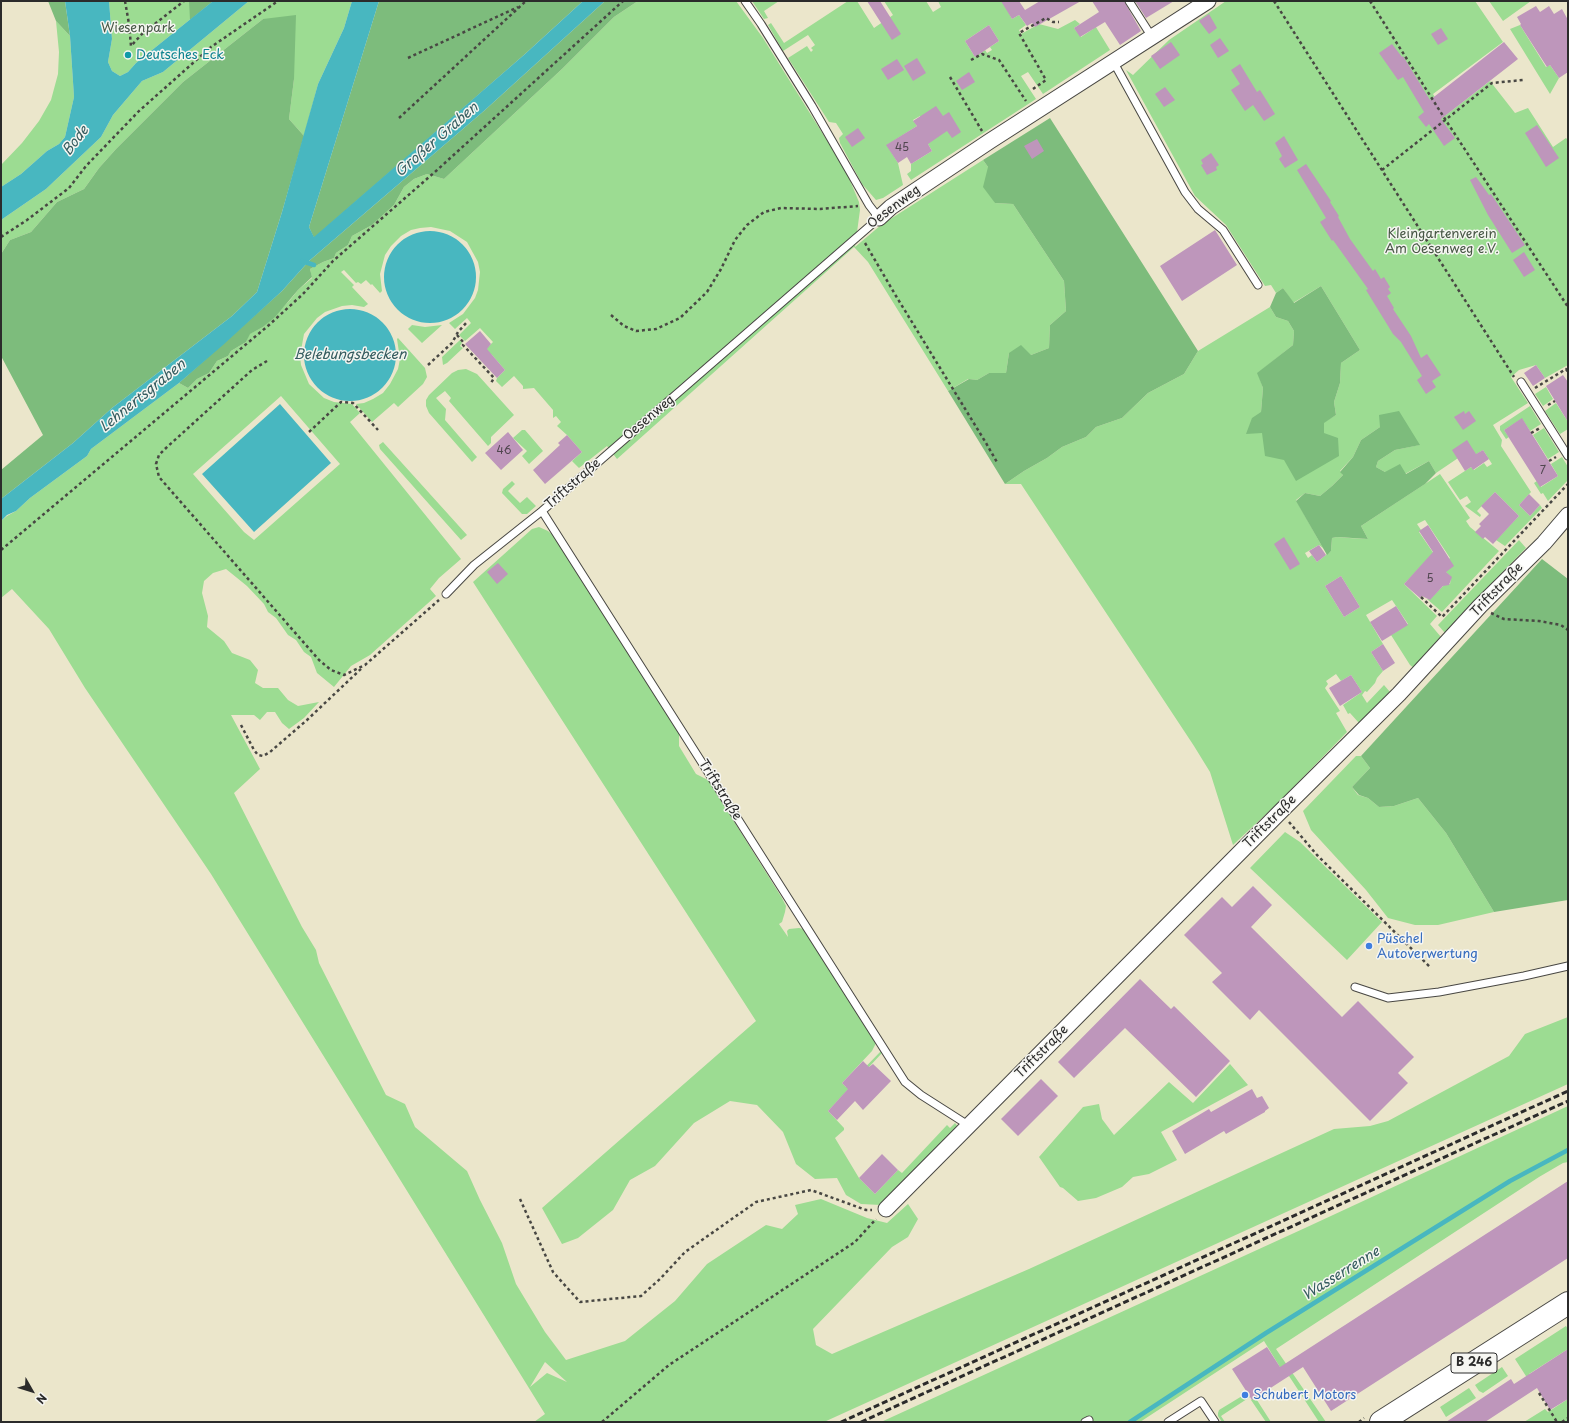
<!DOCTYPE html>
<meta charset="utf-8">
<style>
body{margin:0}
#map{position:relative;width:1569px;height:1423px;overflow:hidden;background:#ebe6cb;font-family:"Playpen Sans",sans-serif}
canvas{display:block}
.frame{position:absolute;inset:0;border:2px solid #2b2b2b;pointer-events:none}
.north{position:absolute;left:12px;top:1371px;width:40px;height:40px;-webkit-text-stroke:3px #f6f6f2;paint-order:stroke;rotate:129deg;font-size:11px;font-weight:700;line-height:16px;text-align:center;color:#2b2b2b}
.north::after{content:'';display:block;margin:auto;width:14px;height:18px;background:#2b2b2b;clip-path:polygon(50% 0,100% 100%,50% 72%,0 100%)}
</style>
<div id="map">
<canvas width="1569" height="1423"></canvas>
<div class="frame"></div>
<div class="north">N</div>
</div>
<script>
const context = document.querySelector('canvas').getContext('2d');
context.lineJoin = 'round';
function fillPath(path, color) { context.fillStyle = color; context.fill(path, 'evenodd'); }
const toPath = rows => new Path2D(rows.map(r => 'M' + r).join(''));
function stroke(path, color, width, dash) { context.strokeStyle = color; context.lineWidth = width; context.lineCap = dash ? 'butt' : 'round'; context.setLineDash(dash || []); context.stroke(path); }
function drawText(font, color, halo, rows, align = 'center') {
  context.font = font + ' "Playpen Sans",sans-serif'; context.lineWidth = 3; context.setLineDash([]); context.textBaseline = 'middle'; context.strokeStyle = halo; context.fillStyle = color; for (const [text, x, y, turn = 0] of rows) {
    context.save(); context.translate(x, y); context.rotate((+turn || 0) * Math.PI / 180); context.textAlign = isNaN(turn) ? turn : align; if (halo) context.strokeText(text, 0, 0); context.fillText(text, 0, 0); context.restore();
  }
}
fillPath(toPath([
 [109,1,213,1,136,63,128,72,120,76,112,71,108,62,112,39],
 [249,1,352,1,344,28,318,84,304,136,289,119,294,79,263,19,183,82,116,149,99,168,84,189,57,202,31,232,10,240,1,254,1,220,46,189,101,137,113,115,142,81,163,72],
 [638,1,736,1,763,38,846,171,859,202,860,210,855,247,881,225,983,160,988,167,995,203,1013,204,1064,281,1066,311,1050,325,1049,348,1031,355,1009,353,1006,373,989,373,977,380,968,379,948,391,868,262,854,247,617,459,607,446,579,468,572,461,582,452,567,435,557,426,561,422,556,416,553,418,553,410,534,388,523,389,523,386,514,376,502,387,496,381,497,378,505,370,492,355,485,350,493,342,480,328,465,341,459,335,471,323,467,318,455,329,449,323,463,314,475,298,478,290,480,272,478,262,467,242,450,231,431,227,420,228,411,230,401,236,391,246,385,255,380,274,382,291,380,293,372,284,371,285,366,280,361,284,358,282,356,283,344,270,341,272,354,285,352,287,368,304,364,307,352,305,342,306,325,312,317,318,304,334,300,356,301,365,309,384,324,398,334,402,352,404,360,413,350,422,461,559,439,578,430,589,436,596,370,655,351,666,334,687,317,673,311,657,304,652,296,640,288,635,276,618,268,612,264,604,247,586,226,569,213,573,204,581,202,593,208,616,207,627,224,641,232,653,250,660,258,670,255,683,263,688,278,688,288,700,298,706,319,702,304,718,289,729,282,723,275,712,267,712,260,720,254,715,231,715,260,769,234,793,302,927,316,950,319,963,386,1095,405,1104,415,1127,467,1171,480,1200,502,1243,516,1284,545,1332,566,1360,625,1341,675,1301,707,1264,766,1225,782,1229,798,1214,795,1205,821,1199,867,1218,887,1223,908,1204,918,1219,908,1237,892,1247,813,1329,816,1345,832,1354,1029,1269,1334,1129,1370,1126,1388,1121,1509,1056,1525,1034,1568,1017,1568,1084,824,1422,534,1422,545,1414,211,874,85,688,49,629,12,589,1,598,1,521,7,516,16,511,30,498,87,456,91,449,179,383,188,388,197,379,209,373,217,361,228,356,231,351,246,342,249,334,263,327,290,300,298,290,312,278,310,269,323,262,334,258,336,253,348,245,352,236,372,225,394,205,404,187,414,179,427,174,444,179,562,69,614,17],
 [281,396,340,464,254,540,244,532,193,474],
 [545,1362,567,1382,547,1373,530,1387],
 [752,1,779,1,764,11,768,18,764,19],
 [848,1,857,1,874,28,893,15,884,1,926,1,933,12,941,7,938,1,1003,1,1012,19,1019,15,1026,25,1019,30,1021,34,1039,24,1058,29,1075,20,1080,24,1074,28,1081,37,1093,29,1088,21,1091,19,1110,50,1043,94,1028,72,1021,76,1036,99,911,180,907,174,911,171,911,164,932,151,928,144,920,116,913,120,917,126,887,145,898,163,903,185,883,198,876,200,862,184,840,143,839,138,843,134,836,123,829,122,788,58,807,46,811,52,813,50,811,48,815,45,808,35,783,51,768,25,771,23,784,43],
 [989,25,999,41,990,47,992,50,987,53,985,50,975,57,965,41],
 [1226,1,1475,1,1503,42,1433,94,1446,115,1490,81,1515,113,1528,108,1553,147,1566,138,1568,140,1568,365,1545,378,1536,365,1519,370,1511,377,1528,403,1493,425,1502,440,1501,446,1531,492,1519,505,1530,516,1540,505,1542,508,1505,546,1496,540,1519,516,1495,492,1477,511,1481,515,1480,517,1465,506,1471,502,1467,496,1460,500,1448,482,1471,467,1474,470,1484,463,1487,467,1492,464,1483,450,1475,455,1470,450,1436,473,1429,461,1405,474,1385,472,1376,467,1378,461,1395,450,1419,445,1380,427,1361,440,1353,457,1340,471,1343,475,1332,486,1320,496,1305,493,1296,500,1323,548,1319,545,1305,553,1308,558,1312,555,1317,562,1331,551,1332,538,1337,537,1349,538,1368,539,1361,526,1440,474,1470,518,1466,521,1470,527,1499,551,1442,612,1427,599,1430,599,1444,585,1450,584,1451,577,1430,557,1404,584,1437,616,1430,624,1441,637,1414,668,1410,665,1391,635,1408,624,1392,600,1366,615,1383,644,1371,652,1383,671,1377,678,1375,683,1367,692,1365,691,1362,695,1367,703,1384,685,1390,692,1359,723,1350,713,1348,714,1343,705,1362,692,1351,675,1341,681,1336,674,1326,681,1328,684,1325,688,1340,711,1336,713,1347,732,1279,802,1233,845,1210,772,1194,746,1021,484,1005,484,1024,471,1047,458,1062,447,1086,437,1096,427,1122,418,1148,393,1184,374,1198,351,1270,307,1276,317,1288,321,1294,331,1293,345,1258,373,1263,388,1261,412,1262,433,1324,433,1324,422,1336,415,1334,402,1340,383,1341,363,1360,350,1321,286,1293,303,1283,288,1276,293,1271,285,1265,286,1226,225,1195,196,1126,70,1133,75,1169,40],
 [1425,520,1450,558,1445,562,1434,554,1419,532,1421,530,1417,524],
 [1341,576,1360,607,1344,617,1325,586],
 [1489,1,1531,1,1503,21],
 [56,21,70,36,74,97,65,137,59,144,47,151,21,174,1,187,1,165,22,143,39,121,51,100,58,74,59,52],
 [1520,25,1546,67,1550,65,1559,78,1550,94,1510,29],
 [412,325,425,327,442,325,422,343,408,329],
 [398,338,425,368,427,377,423,384,398,407,394,403,372,422,356,404,364,403,373,399,383,393,390,384,398,369,400,359,397,339],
 [460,340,462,343,460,346,463,348,447,363,443,365,442,357],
 [466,369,477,374,514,415,491,437,491,443,488,446,449,401,451,398,445,391,436,398,446,409,445,420,477,457,472,462,429,413,426,406,426,400,429,395,452,373,458,370],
 [1546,387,1553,399,1543,406,1535,394],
 [1556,403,1568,422,1568,429,1560,434,1545,411],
 [1530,406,1541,424,1530,431,1522,419,1504,430,1509,437,1506,439,1500,430,1500,426],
 [1544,428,1559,452,1548,459,1533,435],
 [522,430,525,430,543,451,529,464,522,456,527,451,513,438],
 [383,442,467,535,461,540,380,449,379,445],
 [1562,457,1568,467,1568,480,1548,501,1543,493,1541,494,1534,483,1537,481,1541,487,1558,476,1551,464],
 [512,481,515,484,508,491,520,503,527,497,536,506,527,514,522,514,502,493,503,489],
 [539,527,548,531,555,537,679,733,679,746,696,774,708,780,782,898,786,906,785,912,782,922,779,924,788,937,787,931,789,929,799,928,804,929,876,1043,872,1051,842,1083,846,1087,881,1051,882,1053,828,1111,844,1128,844,1130,835,1138,859,1178,875,1194,898,1170,902,1173,947,1125,950,1128,955,1123,958,1127,881,1205,861,1204,846,1195,837,1178,815,1179,796,1164,783,1132,757,1105,730,1101,694,1123,655,1166,630,1180,613,1210,578,1238,562,1244,542,1208,756,1021,473,582,532,529],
 [1519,540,1526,548,1484,591,1445,633,1438,625],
 [1356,756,1361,756,1370,768,1352,787,1358,795,1368,798,1379,807,1394,806,1418,798,1446,833,1494,912,1438,925,1415,925,1388,918,1366,890,1311,830,1303,811],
 [1285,832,1300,842,1382,922,1347,960,1250,868],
 [1230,1064,1248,1085,1161,1132,1177,1160,1149,1174,1133,1177,1122,1187,1096,1198,1078,1201,1063,1188,1060,1187,1039,1157,1083,1107,1099,1104,1102,1119,1114,1135,1169,1082,1193,1103],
 [1568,1106,1568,1162,1563,1163,1539,1177,1276,1349,1326,1422,1319,1422,1289,1376,1286,1377,1264,1341,1140,1422,881,1422,1305,1228],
 [1566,1326,1568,1329,1568,1349,1529,1374,1536,1384,1533,1387,1515,1359],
 [1502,1367,1508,1376,1483,1393,1479,1391,1475,1385],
 [1469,1388,1476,1398,1446,1417,1440,1407],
 [1247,1393,1250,1397,1221,1416,1225,1422,1222,1422,1218,1416,1218,1413,1219,1410],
 [1255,1397,1271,1422,1266,1422,1251,1400],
 [1568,1399,1568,1422,1524,1422,1545,1409,1548,1412]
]), '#9cdc92');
fillPath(toPath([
 [48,1,65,1,70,36,56,21],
 [189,1,213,1,190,20],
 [379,1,583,1,525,54,314,238,309,227],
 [605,1,638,1,614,17,562,69,444,179,427,174,414,179,404,187,394,205,372,225,352,236,348,245,336,253,334,258,323,262,310,269,312,277,298,290,275,317,263,327,250,334,246,342,231,351,228,356,217,361,209,373,197,379,188,388,179,383,282,291,309,261,485,110],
 [296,15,294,79,289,119,304,136,282,212,257,292,232,316,112,408,73,443,1,499,1,470,43,435,1,356,1,254,10,240,31,232,57,202,84,189,99,168,116,149,183,82,263,19],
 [1050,118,1198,351,1184,374,1148,393,1122,418,1096,427,1086,437,1062,447,1047,458,1024,471,1005,484,948,391,969,379,977,380,989,373,1006,373,1009,353,1021,345,1031,355,1049,348,1050,325,1066,311,1064,281,1013,204,995,203,983,187,988,167,983,160],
 [1321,286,1360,350,1341,363,1340,383,1334,402,1336,415,1324,423,1324,433,1338,438,1339,456,1296,481,1284,460,1265,456,1262,433,1246,434,1252,418,1261,412,1263,388,1257,373,1293,345,1294,331,1288,321,1276,317,1270,307,1276,293,1283,288,1294,303],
 [1399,411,1420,445,1395,450,1378,461,1376,467,1385,472,1400,464,1406,474,1429,461,1436,473,1425,484,1361,526,1368,539,1337,537,1332,538,1331,551,1327,555,1296,501,1305,493,1320,496,1332,486,1343,475,1340,472,1353,457,1361,440,1380,427,1379,415],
 [1542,559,1568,579,1568,900,1494,912,1446,833,1418,798,1394,806,1379,807,1368,798,1359,795,1352,787,1370,768,1361,756]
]), '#7dbc7c');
fillPath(toPath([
 [65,1,109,1,112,39,108,62,112,71,120,76,128,72,136,63,213,1,249,1,163,72,142,81,113,115,101,137,46,189,1,220,1,187,21,174,47,151,59,144,65,137,74,97,70,36],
 [352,1,379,1,309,227,314,237,525,54,583,1,605,1,485,110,309,261,282,291,223,345,179,383,91,449,87,456,30,498,16,511,7,515,1,521,1,499,73,443,112,408,232,316,257,292,282,212,318,84,344,28],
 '384 277a46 46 0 1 1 92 0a46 46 0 1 1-92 0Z',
 '304 355a46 46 0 1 1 92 0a46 46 0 1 1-92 0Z',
 [280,404,331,463,254,532,202,474]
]), '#48b7c0');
stroke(toPath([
 [302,261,314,265],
 [1130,1422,1266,1333,1510,1181,1568,1150]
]), '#48b7c0', 4.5);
fillPath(toPath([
 [867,1,880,1,901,34,892,40],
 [1001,1,1019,1,1025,10,1040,1,1081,1,1035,27,1032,23,1027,26,1019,15,1012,19],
 [1092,1,1124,1,1141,31,1120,45,1105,22,1080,37,1074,28,1099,12],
 [1135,1,1174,1,1146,18],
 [1536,6,1540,12,1549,6,1554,14,1562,9,1568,20,1568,72,1559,78,1550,65,1547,67,1520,25,1521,24,1517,17],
 [1209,14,1217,28,1209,34,1199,21],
 [989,25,999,41,975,57,965,41],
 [1441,28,1448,39,1438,45,1431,34],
 [1220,38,1229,51,1218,58,1210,45],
 [1171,42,1180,55,1160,69,1151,56],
 [1504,42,1518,59,1441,119,1455,138,1444,146,1429,124,1426,127,1418,117,1424,112,1403,77,1398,80,1379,53,1392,44,1402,57,1403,56,1430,100],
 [917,58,926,73,913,81,904,66],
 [897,59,904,70,888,80,881,69],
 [1240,64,1257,92,1260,90,1275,114,1264,121,1253,105,1245,111,1231,90,1240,84,1231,70],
 [969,72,975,82,962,90,956,81],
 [1165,87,1175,100,1164,107,1155,94],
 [936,106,943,116,949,112,961,132,952,138,947,131,928,144,932,151,911,164,907,157,898,163,886,145,917,126,913,121],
 [1537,125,1559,158,1546,167,1525,133],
 [858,128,865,138,852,147,845,137],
 [1284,136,1298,160,1285,168,1279,159,1282,156,1275,143],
 [1037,139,1044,151,1032,159,1024,146],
 [1211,153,1219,165,1216,167,1217,170,1207,175,1201,165,1203,164,1201,160],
 [1306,164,1331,201,1330,202,1339,216,1338,217,1350,239,1373,271,1375,269,1381,279,1384,277,1390,287,1388,289,1391,293,1387,296,1394,308,1393,309,1411,336,1421,358,1427,354,1441,375,1432,381,1436,387,1426,394,1417,380,1422,376,1401,342,1393,334,1366,290,1368,289,1333,240,1332,241,1320,222,1326,218,1297,170],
 [1476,177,1489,195,1491,194,1525,245,1512,253,1488,215,1470,180],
 [1215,230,1237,265,1182,301,1160,266],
 [1524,252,1535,270,1524,277,1513,260],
 [480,331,491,344,487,349,505,370,497,378,465,344],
 [1536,365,1545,378,1533,386,1524,373],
 [1563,375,1568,382,1568,422,1546,386],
 [1464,411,1465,414,1469,411,1476,421,1463,430,1454,417],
 [1522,418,1558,476,1540,487,1504,430],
 [508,432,523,450,501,470,485,453],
 [567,435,582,452,545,484,533,470,560,445,558,443],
 [1467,440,1476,454,1483,450,1489,459,1473,470,1471,467,1465,471,1452,450],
 [1495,492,1519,516,1493,544,1485,537,1483,539,1475,532,1481,526,1479,524,1489,514,1481,506],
 [1529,494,1540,505,1530,516,1519,505],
 [1428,525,1454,566,1446,572,1452,577,1449,585,1443,586,1430,600,1422,596,1420,598,1404,584,1433,552,1419,531],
 [1284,537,1300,564,1290,570,1274,544],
 [1319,545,1326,555,1317,562,1309,551],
 [498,563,508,574,497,584,487,572],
 [1341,576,1360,607,1344,617,1325,586],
 [1396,606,1408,625,1382,641,1370,622],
 [1383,644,1395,663,1383,671,1371,652],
 [1351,675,1362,692,1340,706,1329,688],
 [1253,886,1272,905,1251,927,1342,1017,1358,1001,1414,1057,1398,1073,1408,1083,1370,1121,1259,1010,1250,1020,1212,982,1222,973,1184,935,1222,897,1232,907],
 [1140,979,1171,1009,1174,1006,1230,1061,1196,1097,1125,1028,1074,1078,1058,1062],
 [863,1061,869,1067,873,1064,891,1081,863,1110,855,1101,837,1120,828,1111,848,1089,842,1083],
 [1041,1079,1058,1096,1018,1136,1001,1119],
 [1252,1089,1257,1098,1262,1096,1269,1108,1265,1111,1265,1112,1226,1134,1224,1131,1185,1154,1172,1131,1209,1109,1211,1112],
 [882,1154,898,1170,875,1194,859,1178],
 [1568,1181,1568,1258,1331,1411,1303,1367,1252,1400,1232,1369,1267,1347,1280,1367],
 [1568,1349,1568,1399,1550,1410,1537,1388,1485,1422,1446,1422,1511,1379,1514,1384]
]), '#be96bb');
const lane = toPath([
 [745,1,761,24,812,106,869,205,879,218,542,511,905,1082,921,1095,968,1125],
 [1129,1,1152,37],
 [1113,61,1185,192,1198,209,1223,230,1258,285],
 [1521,382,1568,456],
 [446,594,474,565,542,511],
 [1355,987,1388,998,1439,992,1524,976,1568,966],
 [1085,1422,1089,1420],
 [1168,1422,1201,1401,1215,1422]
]);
const street = toPath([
 [879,218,891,207,990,141,1208,1],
 [886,1209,1280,812,1399,694,1480,606,1544,543,1568,515]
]);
const primary = toPath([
 [1381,1422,1568,1303]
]);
stroke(lane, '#484743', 9);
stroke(street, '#484743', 17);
stroke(primary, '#484743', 24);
stroke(toPath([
 [125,1,129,24,131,46,142,34,184,1],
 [1274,1,1514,377],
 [1370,1,1445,119,1568,307],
 [408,58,518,7],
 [971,60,982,54,999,60,1026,101],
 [950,77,982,131],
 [1033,89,1046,80,1019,33,1046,18,1053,22,1059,22],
 [399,118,526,1],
 [1382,170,1492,83,1523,80],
 [1,237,27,220,69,188,86,166,139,111,211,47,278,1],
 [865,243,896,296,986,443,998,464],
 [611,315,624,326,636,331,656,329,680,318,707,292,721,269,735,240,747,225,764,212,781,208,820,209,858,206],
 [457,335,464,343,463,345,494,378,491,383],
 [267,361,252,370,166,448,159,455,156,464,159,477,319,660,331,670,344,675,365,665,439,600],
 [428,365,452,343,458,332,467,322],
 [1535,388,1566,369,1568,372],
 [1548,405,1555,401],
 [309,432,341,402,353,403,378,430],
 [1531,433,1540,428],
 [1549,461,1556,457],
 [1,550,269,325,303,294,333,261,436,171,623,1],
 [1421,597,1442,617,1568,484],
 [1491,613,1504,619,1539,621,1561,625,1568,630],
 [241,725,254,750,258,755,263,756,270,752,307,720,363,667],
 [1289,822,1317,855,1431,968],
 [520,1199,553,1272,580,1302,641,1296,660,1279,685,1252,756,1202,811,1190,866,1210,872,1210],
 [1539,1393,1557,1422],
 [602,1422,669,1365,855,1242,876,1219],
 [1359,1422,1364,1418],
 [1562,1422,1568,1418]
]), '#484743', 2.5, [3, 3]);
stroke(lane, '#fff', 7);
stroke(street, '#fff', 15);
stroke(primary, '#fff', 22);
stroke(toPath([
 [841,1422,1568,1091],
 [861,1422,1568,1101]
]), '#2b2b2b', 3, [6, 3]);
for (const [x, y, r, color] of [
 [128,55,4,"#0f9aa8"],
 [1369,946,4,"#3f7fe0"],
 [1245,1395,4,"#3f7fe0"]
]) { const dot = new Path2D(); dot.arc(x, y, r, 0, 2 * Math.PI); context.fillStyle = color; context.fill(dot); stroke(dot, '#f6f6f2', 1.5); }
drawText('11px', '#50464f', null, [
 ["45",902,148],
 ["46",504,451],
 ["7",1543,471],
 ["5",1430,579]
]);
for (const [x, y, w] of [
 [1474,1363,46]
]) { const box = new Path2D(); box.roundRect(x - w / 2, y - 10, w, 20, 3); context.fillStyle = '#f6f6f2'; context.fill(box); stroke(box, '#2b2b2b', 1); }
drawText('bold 12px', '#2b2b2b', null, [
 ["B 246",1474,1363]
]);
drawText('13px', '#475745', '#f6f6f2', [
 ["Wiesenpark",138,28],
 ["Kleingartenverein",1442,234],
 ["Am Oesenweg e.V.",1442,249]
]);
drawText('13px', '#0d838f', '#f6f6f2', [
 ["Deutsches Eck",136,55]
], 'left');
drawText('13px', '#2b2b2b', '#f6f6f2', [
 ["Oesenweg",894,207,-37],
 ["Oesenweg",649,418,-40],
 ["Triftstraße",573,484,-41],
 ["Triftstraße",1497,590,-46],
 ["Triftstraße",720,790,58],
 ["Triftstraße",1270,822,-45],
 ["Triftstraße",1042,1052,-45]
]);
drawText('13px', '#366cbe', '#f6f6f2', [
 ["Püschel",1377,939],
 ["Autoverwertung",1377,954],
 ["Schubert Motors",1253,1395]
], 'left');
drawText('italic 14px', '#355c5f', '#f6f6f2', [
 ["Großer Graben",437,140,-41],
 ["Bode",76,141,-52],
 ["Belebungsbecken",350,355],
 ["Lehnertsgraben",143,396,-39],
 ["Wasserrenne",1341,1274,-32]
]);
</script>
